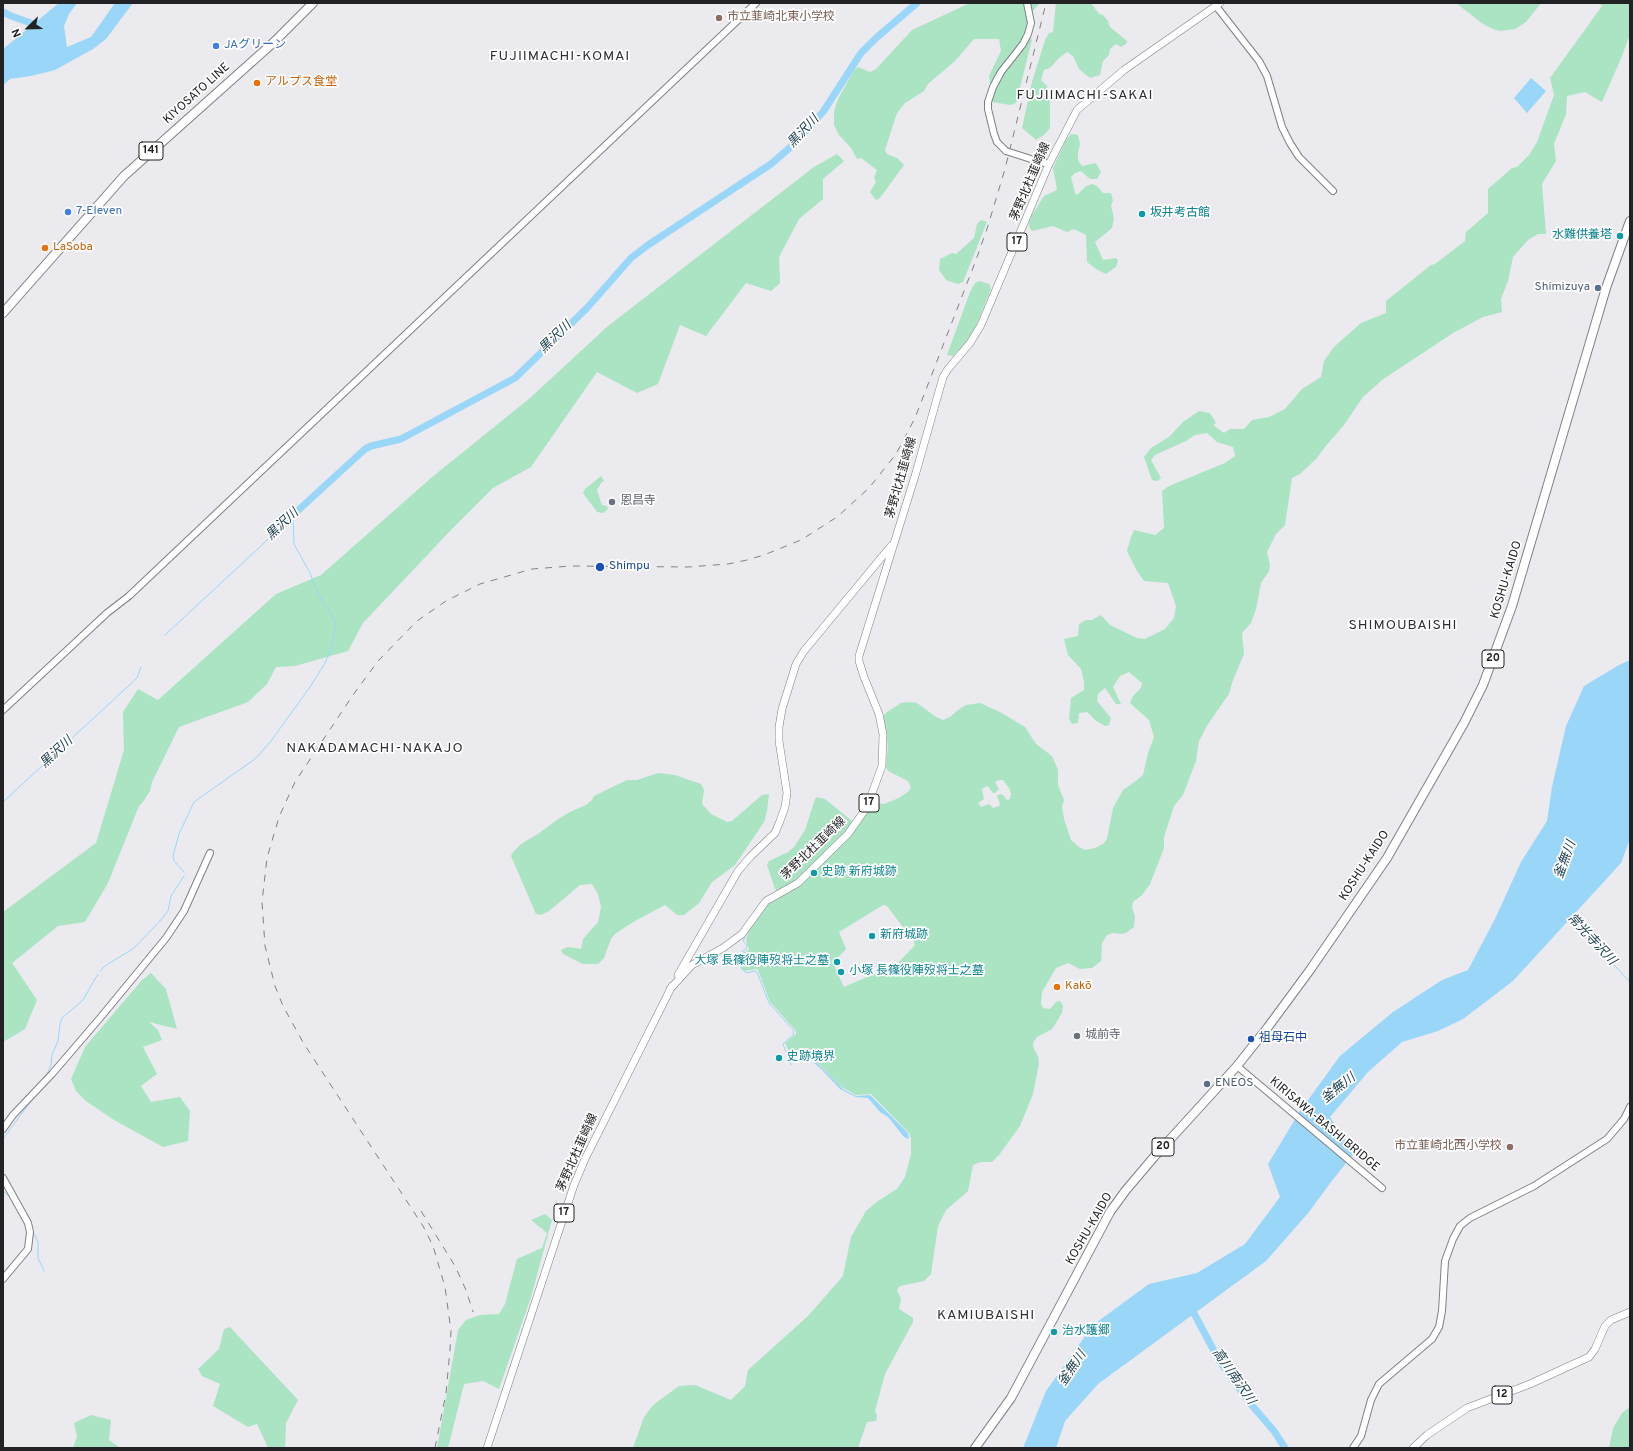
<!DOCTYPE html>
<meta charset="utf-8">
<style>
body{margin:0}
#map{position:relative;width:1633px;height:1451px;overflow:hidden;background:#eaeaef;font-family:Overpass,sans-serif}
canvas{display:block}
.frame{position:absolute;inset:0;border:4px solid #222224;pointer-events:none}
.north{position:absolute;left:8px;top:8px;width:40px;height:40px;-webkit-text-stroke:3px #fff;paint-order:stroke;rotate:247deg;font-size:11px;font-weight:700;line-height:16px;text-align:center;color:#222224}
.north::after{content:'';display:block;margin:auto;width:14px;height:18px;background:#222224;clip-path:polygon(50% 0,100% 100%,50% 72%,0 100%)}
</style>
<div id="map">
<canvas width="1633" height="1451"></canvas>
<div class="frame"></div>
<div class="north">N</div>
</div>
<script>
const context = document.querySelector('canvas').getContext('2d');
context.lineJoin = 'round';
function fillPath(path, color) { context.fillStyle = color; context.fill(path, 'evenodd'); }
const toPath = rows => new Path2D(rows.map(r => 'M' + r).join(''));
function stroke(path, color, width, dash) { context.strokeStyle = color; context.lineWidth = width; context.lineCap = dash ? 'butt' : 'round'; context.setLineDash(dash || []); context.stroke(path); }
function drawText(font, color, halo, rows, align = 'center') {
  context.font = font + ' Overpass,"Noto Sans JP",sans-serif'; context.lineWidth = 3.5; context.setLineDash([]); context.textBaseline = 'middle'; context.strokeStyle = halo; context.fillStyle = color; for (const [text, x, y, turn = 0] of rows) {
    context.save(); context.translate(x, y); context.rotate((+turn || 0) * Math.PI / 180); context.textAlign = isNaN(turn) ? turn : align; if (halo) context.strokeText(text, 0, 0); context.fillText(text, 0, 0); context.restore();
  }
}
fillPath(toPath([
 [970,3,1040,3,1028,16,1026,30,1032,40,1016,103,1010,105,992,102,989,76,1001,51,999,39,974,39,955,61,928,84,924,91,905,103,897,113,885,150,887,154,897,158,904,165,880,198,876,200,870,192,876,182,874,177,877,170,861,158,857,159,851,148,839,135,834,125,834,111,838,99,854,70,858,67,870,72,876,69,912,30],
 [1056,3,1091,3,1099,14,1103,15,1108,21,1110,27,1127,41,1126,44,1121,47,1116,44,1110,49,1109,55,1103,61,1100,75,1090,78,1079,69,1073,56,1067,52,1059,58,1050,68,1044,70,1041,80,1047,86,1050,98,1050,128,1044,135,1036,140,1022,128,1032,82,1045,40,1049,33,1053,32],
 [1456,3,1541,3,1526,22,1515,29,1500,31,1493,29,1483,24],
 [1599,3,1630,3,1630,34,1622,56,1602,102,1585,92,1567,96,1566,114,1554,144,1556,161,1542,184,1546,234,1538,234,1528,240,1513,257,1508,281,1501,299,1502,312,1483,317,1453,333,1382,380,1363,397,1344,425,1325,447,1317,458,1300,474,1292,478,1285,525,1276,534,1267,552,1270,565,1269,571,1261,583,1256,609,1251,623,1242,633,1244,654,1233,680,1229,694,1208,724,1199,741,1196,761,1183,795,1174,806,1164,837,1164,848,1150,884,1142,895,1133,902,1132,907,1135,917,1134,927,1126,933,1121,934,1113,933,1107,935,1102,943,1101,961,1092,968,1080,969,1068,963,1056,968,1042,992,1041,1004,1043,1008,1050,1009,1056,1002,1060,1001,1063,1006,1062,1013,1052,1029,1037,1037,1033,1043,1034,1049,1038,1056,1039,1063,1033,1094,1020,1126,999,1155,992,1162,981,1162,973,1165,968,1191,946,1210,938,1226,931,1274,924,1281,900,1286,897,1290,901,1299,899,1309,913,1318,913,1322,885,1374,875,1411,877,1416,876,1421,867,1422,858,1448,633,1448,644,1417,653,1405,679,1386,695,1385,731,1400,745,1386,748,1370,808,1316,843,1276,851,1237,866,1211,878,1201,897,1189,905,1177,911,1154,911,1138,909,1133,871,1094,856,1095,840,1086,818,1063,808,1049,805,1048,790,1054,785,1043,796,1034,796,1031,770,1002,758,970,756,969,745,971,742,969,738,955,749,950,746,940,749,930,764,907,772,901,796,887,871,806,875,803,884,804,899,798,909,791,911,787,908,781,888,771,886,767,888,746,883,716,887,712,901,703,909,702,917,703,936,717,943,720,950,717,958,710,966,705,980,703,1000,712,1025,727,1036,744,1052,756,1058,770,1058,785,1064,800,1062,806,1064,819,1071,840,1079,847,1085,850,1095,848,1103,844,1107,839,1113,808,1123,790,1137,780,1143,775,1148,753,1154,737,1149,720,1130,703,1133,696,1141,688,1142,683,1129,672,1120,676,1113,687,1121,704,1116,704,1105,688,1098,694,1097,701,1111,718,1109,725,1105,726,1095,720,1087,712,1079,713,1078,723,1072,724,1069,719,1071,698,1084,690,1084,682,1081,669,1068,655,1064,639,1078,636,1079,624,1086,620,1092,620,1101,615,1110,625,1137,638,1145,639,1165,629,1174,618,1176,606,1168,583,1144,581,1137,571,1127,551,1131,537,1134,530,1155,535,1164,528,1162,491,1169,486,1225,463,1235,456,1233,447,1217,442,1207,433,1195,435,1186,441,1155,455,1151,460,1161,478,1157,481,1152,480,1144,457,1151,448,1169,437,1183,422,1199,411,1210,413,1216,423,1213,425,1224,433,1230,429,1244,429,1252,420,1269,417,1285,409,1302,389,1321,377,1324,361,1334,347,1361,323,1386,313,1386,301,1431,265,1435,264,1465,241,1466,232,1488,213,1488,189,1512,168,1517,167,1530,154,1537,142,1554,95,1550,78,1602,6],
 [999,780,1003,780,1009,788,1011,794,1010,799,1007,800,1003,795,1000,794,997,796,1000,804,999,806,993,808,989,804,981,807,978,803,984,799,982,790,983,788,988,786,993,793,995,793,999,789,995,782],
 [883,905,887,906,914,942,915,945,897,964,844,987,833,963,846,949,839,932],
 [1071,134,1078,135,1080,144,1078,153,1078,160,1082,166,1096,163,1101,172,1097,179,1090,179,1081,171,1075,173,1071,177,1075,193,1077,195,1086,186,1093,184,1097,186,1103,193,1111,193,1113,201,1111,205,1114,219,1112,228,1095,242,1103,260,1116,258,1118,260,1116,267,1106,274,1096,269,1087,262,1086,235,1074,229,1067,232,1053,226,1032,231,1029,227,1029,222,1032,215,1044,196,1057,190,1053,168,1066,140],
 [837,154,844,161,823,179,823,199,799,219,779,257,780,283,771,291,746,283,706,336,680,325,658,384,637,393,597,372,531,467,493,488,450,531,363,623,348,651,295,666,276,667,267,684,248,702,179,727,152,782,150,791,143,802,139,806,108,883,85,922,58,926,12,963,37,1000,25,1029,3,1042,3,912,96,843,124,750,123,712,138,689,158,700,276,594,321,575,431,478,530,398,608,326,814,167],
 [981,220,987,222,963,282,958,284,946,280,939,270,940,259,952,253,956,254,974,238,977,224],
 [979,281,989,284,991,289,975,328,965,343,953,356,947,355,970,292,975,283],
 [601,476,604,481,601,483,597,490,602,505,607,506,608,509,603,513,597,512,583,493,585,489],
 [658,773,675,775,701,784,704,790,702,804,711,814,727,822,732,821,762,795,769,794,767,811,764,822,735,865,712,882,699,903,684,915,677,915,665,905,635,921,616,933,611,939,604,958,598,964,583,964,563,954,561,950,568,947,581,949,583,939,598,922,601,907,598,894,592,884,580,885,549,911,541,915,536,914,511,856,513,852,521,844,538,834,558,819,570,812,586,805,592,800,594,796,627,780,637,780],
 [817,797,825,799,852,821,853,824,838,841,795,882,779,891,776,890,775,889,767,865,769,861,788,852,794,847,805,830,815,799],
 [151,973,166,989,177,1029,149,1022,158,1030,162,1040,143,1047,157,1074,141,1086,151,1102,180,1097,190,1111,188,1141,163,1147,114,1120,86,1101,76,1091,71,1079,85,1047,142,980],
 [545,1214,552,1220,531,1297,499,1389,483,1381,464,1384,448,1448,437,1448,458,1330,466,1320,480,1315,499,1314,505,1304,517,1259,542,1248,547,1233,531,1220],
 [230,1327,298,1400,286,1423,285,1448,268,1448,257,1424,248,1427,213,1406,220,1384,202,1376,198,1369,219,1349,224,1329],
 [1630,1407,1630,1448,1609,1448,1613,1428,1622,1413],
 [91,1415,111,1420,109,1440,120,1448,73,1448,77,1437,74,1423]
]), '#aae4c2');
fillPath(toPath([
 [59,3,77,3,69,14,64,26,67,47,91,37,115,3,133,3,106,39,93,49,55,70,31,76,10,79,3,85,3,49],
 [1531,78,1546,91,1527,113,1514,98],
 [1630,660,1630,839,1621,863,1513,981,1463,1019,1438,1031,1402,1042,1368,1072,1330,1117,1354,1153,1331,1182,1309,1212,1266,1261,1098,1384,1065,1421,1056,1448,1023,1448,1046,1391,1093,1325,1149,1284,1197,1273,1245,1244,1280,1197,1268,1164,1300,1111,1340,1056,1393,1012,1442,980,1468,970,1495,919,1521,862,1547,821,1552,787,1566,726,1584,686,1619,665],
 [806,1051,808,1051,818,1064,843,1089,856,1096,870,1095,908,1133,909,1139,904,1137,888,1117,880,1112,868,1098,856,1097,840,1089,822,1070,814,1063]
]), '#9ad6f8');
stroke(toPath([
 [165,635,262,545,293,515],
 [3,802,137,678,141,667],
 [184,872,174,861,173,856,179,834,194,802,255,759,271,741,310,687,325,663,332,647,335,630,335,621,318,593,310,573,294,544,293,515],
 [1570,918,1630,982],
 [748,931,743,941,747,945,746,949,738,954,741,968,746,973,755,971,757,972,769,1003,794,1031,793,1035,783,1044,791,1065],
 [100,971,105,966,134,948,159,922,168,911,171,896,184,876],
 [46,1076,51,1065,52,1055,58,1041,60,1024,62,1018,83,1000,98,974],
 [3,1139,37,1093],
 [3,1191,11,1198],
 [32,1230,38,1242,38,1258,44,1271]
]), '#9ad6f8', 1);
stroke(toPath([
 [3,12,11,16,42,27],
 [293,515,365,449,371,446,401,439,515,378,587,308,631,258,648,245,771,164,793,145,823,112,861,53,876,38,917,3],
 [1190,1306,1220,1362,1249,1402,1274,1431,1285,1448]
]), '#9ad6f8', 7);
const tertiary = toPath([
 [1216,6,1259,61,1267,76,1282,127,1290,143,1299,157,1333,191],
 [1006,151,997,142,994,134,988,109,988,102,993,87,1001,72,1023,44,1028,34,1031,23,1027,3],
 [1037,161,1049,164],
 [3,710,107,613,129,596,756,3],
 [1237,1066,1382,1188],
 [3,1129,13,1115,52,1074,100,1018,166,938,184,911,210,853],
 [3,1178,28,1223,30,1232,28,1249,3,1279],
 [1353,1448,1361,1436,1371,1400,1379,1384,1432,1339,1439,1327,1442,1311,1445,1261,1453,1239,1460,1226,1470,1218,1534,1186,1607,1139,1624,1119,1630,1107]
]);
const primary = toPath([
 [678,975,738,871,751,856,775,833,780,821,785,807,787,793,779,741,779,727,782,709,796,664,804,651,891,546],
 [670,989,692,965,723,948,742,934,766,901,798,883,848,834,867,807,882,766,883,734,879,714,864,677,859,661,859,656,915,476,943,377,948,369,970,343,981,325,1049,164,1077,110,1124,70,1220,3],
 [487,1448,574,1185,585,1159,672,986],
 [1413,1448,1427,1435,1467,1408,1530,1384,1589,1357,1595,1349,1605,1326,1611,1320,1630,1312]
]);
const trunk = toPath([
 [3,313,124,176,274,42,313,3],
 [975,1448,1011,1398,1110,1212,1126,1190,1154,1157,1237,1066,1268,1027,1310,970,1387,858,1464,723,1483,685,1512,606,1606,288,1630,221]
]);
stroke(tertiary, '#807f84', 8);
stroke(primary, '#807f84', 8);
stroke(trunk, '#807f84', 10);
stroke(tertiary, '#fff', 6);
stroke(primary, '#fff', 7);
stroke(trunk, '#fff', 8);
stroke(toPath([
 [421,1211,455,1266,466,1290,473,1312],
 [435,1448,446,1393,450,1350,451,1331,445,1287,433,1246,423,1226,304,1044,283,1006,275,986,265,946,262,902,267,858,279,817,295,782,353,695,378,661,417,621,446,601,480,584,532,569,571,566,688,567,728,564,747,560,764,555,801,540,837,517,869,488,896,454,915,418,976,260,987,229,1005,169,1046,3]
]), '#818184', 1, [7, 7]);
const tertiaryBridge = toPath([
 [1006,151,1037,161]
]);
stroke(tertiaryBridge, '#807f84', 8, []);
stroke(tertiaryBridge, '#fff', 6);
for (const [x, y, r, color] of [
 [719,18,4,"#8d6e63"],
 [216,46,4,"#3f7fe0"],
 [257,83,4,"#e8710a"],
 [68,212,4,"#3f7fe0"],
 [1142,214,4,"#0f9aa8"],
 [1620,236,4,"#0f9aa8"],
 [45,248,4,"#e8710a"],
 [1598,288,4,"#5c6f8a"],
 [612,502,4,"#6b7280"],
 [600,567,5,"#1a4fb4"],
 [814,873,4,"#0f9aa8"],
 [872,936,4,"#0f9aa8"],
 [837,962,4,"#0f9aa8"],
 [841,972,4,"#0f9aa8"],
 [1057,987,4,"#e8710a"],
 [1077,1036,4,"#6b7280"],
 [1251,1039,4,"#1a4fb4"],
 [779,1058,4,"#0f9aa8"],
 [1207,1084,4,"#5c6f8a"],
 [1510,1147,4,"#8d6e63"],
 [1054,1332,4,"#0f9aa8"]
]) { const dot = new Path2D(); dot.arc(x, y, r, 0, 2 * Math.PI); context.fillStyle = color; context.fill(dot); stroke(dot, '#fff', 1.5); }
for (const [x, y, w] of [
 [151,151,24],
 [1017,242,20],
 [1493,659,22],
 [869,803,20],
 [1163,1147,22],
 [564,1213,20],
 [1502,1395,20]
]) { const box = new Path2D(); box.roundRect(x - w / 2, y - 9, w, 18, 3); context.fillStyle = '#fff'; context.fill(box); stroke(box, '#222224', 1); }
drawText('bold 11px', '#222224', null, [
 ["141",151,151],
 ["17",1017,242],
 ["20",1493,659],
 ["17",869,803],
 ["20",1163,1147],
 ["17",564,1213],
 ["12",1502,1395]
]);
drawText('12px', '#785e54', '#fff', [
 ["市立韮崎北東小学校",727,18],
 ["市立韮崎北西小学校",1502,1147,"right"]
], 'left');
drawText('12px', '#366cbe', '#fff', [
 ["JAグリーン",224,46],
 ["7-Eleven",76,212]
], 'left');
drawText('12px', '#c56008', '#fff', [
 ["アルプス食堂",265,83],
 ["LaSoba",53,248],
 ["Kakō",1065,987]
], 'left');
drawText('12px', '#222224', '#fff', [
 ["KIYOSATO LINE",197,94,-42],
 ["茅野北杜韮崎線",1031,182,-67],
 ["茅野北杜韮崎線",902,478,-74],
 ["KOSHU-KAIDO",1507,580,-73],
 ["茅野北杜韮崎線",814,849,-44],
 ["KOSHU-KAIDO",1365,866,-57],
 ["KIRISAWA-BASHI BRIDGE",1324,1125,40],
 ["茅野北杜韮崎線",578,1153,-66],
 ["KOSHU-KAIDO",1090,1229,-60]
]);
drawText('12px', '#0d838f', '#fff', [
 ["坂井考古館",1150,214],
 ["水難供養塔",1612,236,"right"],
 ["史跡 新府城跡",822,873],
 ["新府城跡",880,936],
 ["大塚 長篠役陣歿将士之墓",829,962,"right"],
 ["小塚 長篠役陣歿将士之墓",849,972],
 ["史跡境界",787,1058],
 ["治水護郷",1062,1332]
], 'left');
drawText('12px', '#4e5e75', '#fff', [
 ["Shimizuya",1590,288],
 ["ENEOS",1215,1084,"left"]
], 'right');
drawText('12px', '#5b616d', '#fff', [
 ["恩昌寺",620,502],
 ["城前寺",1085,1036]
], 'left');
drawText('12px', '#164399', '#fff', [
 ["Shimpu",609,567],
 ["祖母石中",1259,1039]
], 'left');
drawText('italic 13px', '#16394a', '#fff', [
 ["黒沢川",804,132,-47],
 ["黒沢川",556,338,-44],
 ["黒沢川",283,525,-43],
 ["黒沢川",57,753,-43],
 ["釜無川",1566,860,-70],
 ["常光寺沢川",1591,940,47],
 ["釜無川",1339,1089,-39],
 ["釜無川",1073,1369,-56],
 ["高川南沢川",1233,1377,55]
]);
context.letterSpacing = '1px';
drawText('14px', '#2e2e32', '#fff', [
 ["FUJIIMACHI-KOMAI",560,57],
 ["FUJIIMACHI-SAKAI",1085,96],
 ["SHIMOUBAISHI",1403,626],
 ["NAKADAMACHI-NAKAJO",375,749],
 ["KAMIUBAISHI",986,1316]
]);
context.letterSpacing = '0px';
</script>
